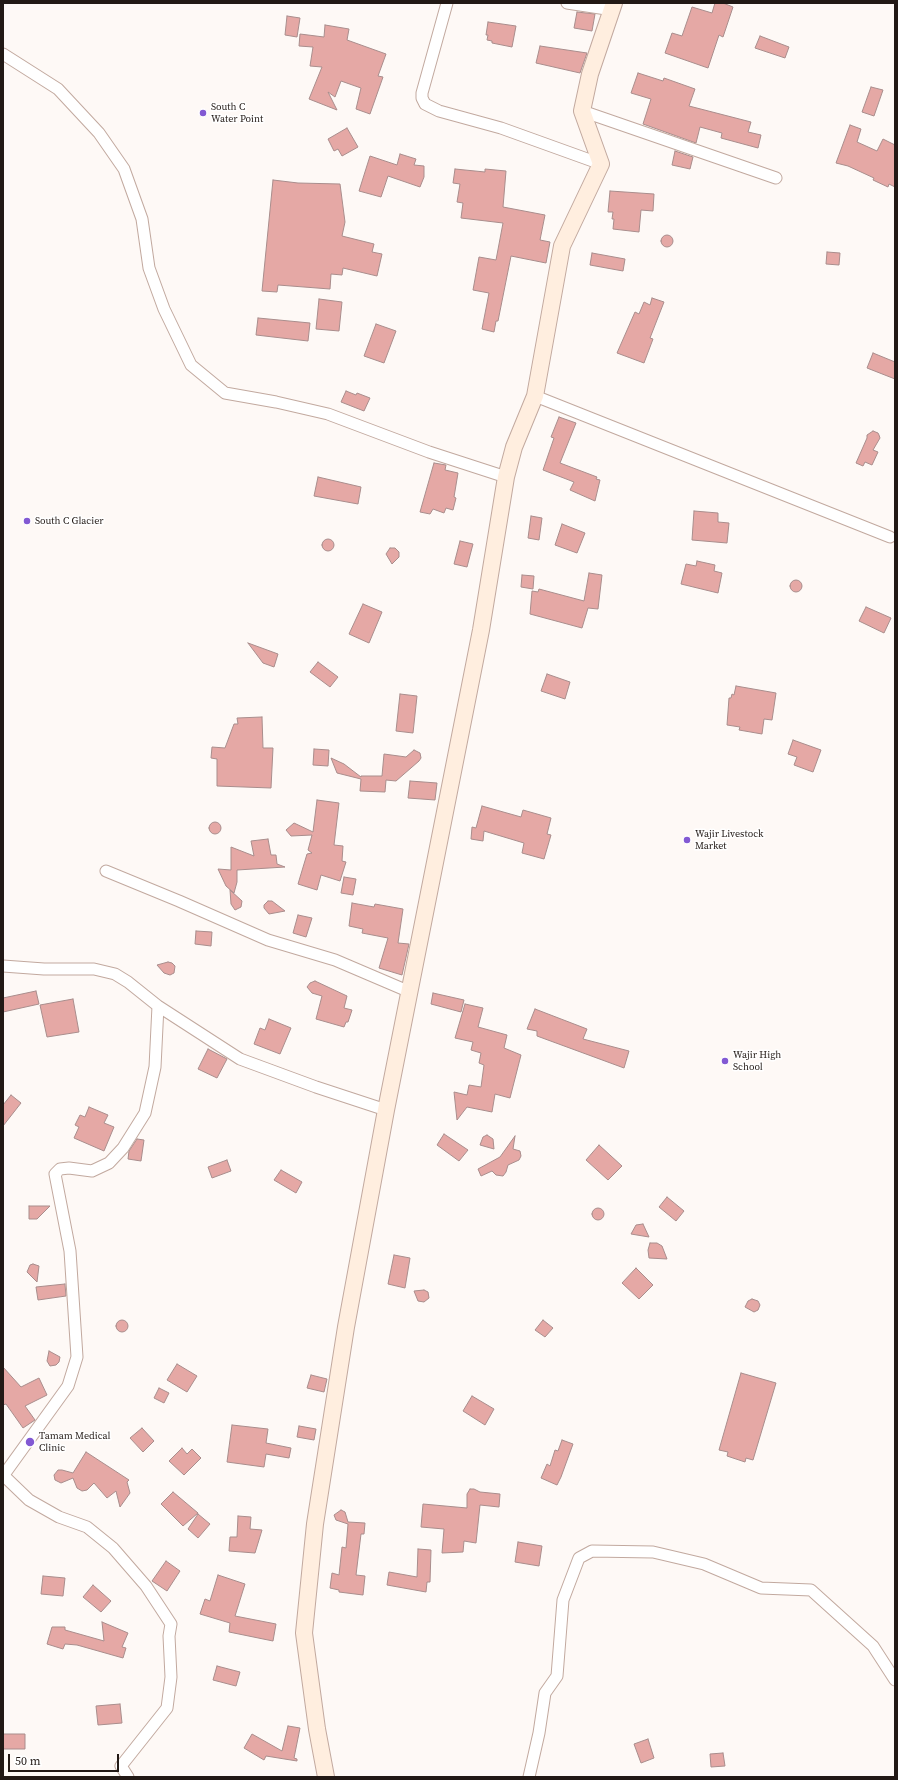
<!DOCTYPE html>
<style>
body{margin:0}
#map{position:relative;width:898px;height:1780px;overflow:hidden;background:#fef9f6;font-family:"Source Serif 4",serif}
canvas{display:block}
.frame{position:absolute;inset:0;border:4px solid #221915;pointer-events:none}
.scale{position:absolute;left:8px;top:1754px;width:111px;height:18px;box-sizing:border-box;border:2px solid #221915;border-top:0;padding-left:5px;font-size:12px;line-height:14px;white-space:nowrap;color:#221915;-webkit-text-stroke:3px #fff;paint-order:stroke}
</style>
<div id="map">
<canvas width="898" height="1780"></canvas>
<div class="frame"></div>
<div class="scale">50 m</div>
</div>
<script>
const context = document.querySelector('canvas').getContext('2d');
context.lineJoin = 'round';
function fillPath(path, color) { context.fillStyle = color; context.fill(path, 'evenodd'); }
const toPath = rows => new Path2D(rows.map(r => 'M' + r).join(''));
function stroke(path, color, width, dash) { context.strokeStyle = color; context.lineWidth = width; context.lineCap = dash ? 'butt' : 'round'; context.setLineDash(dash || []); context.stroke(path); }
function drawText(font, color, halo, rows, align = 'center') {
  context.font = font + ' "Source Serif 4",serif'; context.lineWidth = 3; context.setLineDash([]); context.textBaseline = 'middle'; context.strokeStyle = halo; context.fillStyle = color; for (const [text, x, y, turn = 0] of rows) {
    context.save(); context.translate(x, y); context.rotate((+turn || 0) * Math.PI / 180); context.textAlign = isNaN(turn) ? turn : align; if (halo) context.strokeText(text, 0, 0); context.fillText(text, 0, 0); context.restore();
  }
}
const building = toPath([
 [715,3,723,3,733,7,723,37,719,35,708,68,665,53,672,33,682,36,692,7,712,13,715,3],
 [577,12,595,14,592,31,574,28,577,12],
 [287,16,300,18,297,37,285,35,287,16],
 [488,22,516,26,512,47,492,43,492,41,487,40,488,35,486,35,488,22],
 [325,25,349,29,347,40,386,54,378,76,383,77,370,114,356,109,361,88,341,81,335,97,328,92,337,110,309,99,322,67,310,66,313,47,299,46,300,34,324,37,325,25],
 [760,36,789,47,785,58,755,48,760,36],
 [540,46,587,53,580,73,536,63,540,46],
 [638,73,663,81,664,78,695,89,689,106,751,122,748,132,761,135,758,148,721,138,722,133,700,127,696,143,643,124,651,99,631,93,638,73],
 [871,87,883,90,874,116,862,112,871,87],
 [850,125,861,129,857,142,877,151,883,139,895,145,895,187,889,184,888,187,873,180,874,178,848,166,836,163,850,125],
 [347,128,358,147,342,156,338,149,334,151,328,139,347,128],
 [675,151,693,157,690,169,672,165,675,151],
 [400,154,416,159,414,165,424,166,424,177,420,187,388,176,381,197,359,191,370,156,397,165,400,154],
 [455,169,485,172,485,169,506,171,503,207,545,215,540,240,550,242,546,263,511,256,498,321,496,321,494,332,482,329,489,293,473,290,479,257,496,260,503,223,461,218,463,203,457,202,460,184,453,183,455,169],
 [273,180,298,183,340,184,345,222,342,236,374,244,372,252,382,254,377,276,343,268,342,275,331,274,330,289,278,285,277,292,262,291,273,180],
 [610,191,654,194,653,211,641,210,639,232,613,229,614,219,612,219,613,212,608,212,610,191],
 '661 241a6 6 0 1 1 12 0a6 6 0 1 1-12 0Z',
 [827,252,840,253,839,265,826,264,827,252],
 [592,253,625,259,623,271,590,265,592,253],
 [652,298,664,302,650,338,653,339,644,363,617,353,635,312,639,314,644,302,650,305,652,298],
 [319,299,342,302,339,331,316,329,319,299],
 [258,318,310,323,308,341,256,335,258,318],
 [376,324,396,331,384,363,364,356,376,324],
 [873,353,895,362,895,379,867,368,873,353],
 [346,391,356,395,357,393,370,398,364,411,341,402,346,391],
 [559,417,576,423,560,463,597,477,596,479,600,480,595,501,570,490,574,482,543,470,554,438,551,437,559,417],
 [873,431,878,433,879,435,880,438,873,450,878,452,872,465,865,462,863,466,856,463,867,438,867,435,873,431],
 [434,463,446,465,445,470,458,473,454,497,456,498,453,510,446,508,444,513,433,509,430,514,420,512,434,463],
 [318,477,361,487,358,504,314,496,318,477],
 [694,511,718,513,718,522,729,523,727,543,692,540,694,511],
 [531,516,542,518,539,540,528,538,531,516],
 [562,524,585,533,577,553,555,545,562,524],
 '322 545a6 6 0 1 1 12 0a6 6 0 1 1-12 0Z',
 [460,541,473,544,467,567,454,564,460,541],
 [390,548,395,548,399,552,399,557,392,564,386,554,390,548],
 [697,561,715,565,714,571,722,573,718,593,681,584,686,564,696,566,697,561],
 [589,573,602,575,598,609,588,608,582,628,530,614,532,591,538,592,539,589,584,601,589,573],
 [522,575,534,576,533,589,521,587,522,575],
 '790 586a6 6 0 1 1 12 0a6 6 0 1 1-12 0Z',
 [363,604,382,612,369,643,349,634,363,604],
 [866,607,891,618,884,633,859,621,866,607],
 [248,643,278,654,274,667,263,663,248,643],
 [318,662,338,677,330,687,310,672,318,662],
 [547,674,570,682,565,699,541,691,547,674],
 [736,686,776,693,772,720,764,719,762,734,739,730,740,727,727,725,729,698,731,698,732,694,734,695,736,686],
 [400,694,417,696,413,733,396,731,400,694],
 [262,717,263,748,273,748,271,788,217,786,217,759,211,758,212,747,225,748,234,724,238,724,237,718,262,717],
 [793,740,821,750,813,772,794,765,797,757,788,754,793,740],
 [314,749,329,750,328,766,313,765,314,749],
 [414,750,420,753,421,758,419,761,396,781,386,780,385,792,360,791,361,779,337,773,331,758,344,764,361,777,361,776,382,776,384,754,406,757,414,750],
 [410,781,437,783,435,800,408,798,410,781],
 [317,800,339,803,334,845,343,846,342,861,346,862,340,881,321,875,317,890,298,884,307,854,312,853,308,850,312,835,291,836,286,830,294,823,313,832,317,800],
 [482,806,521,817,523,810,551,818,547,834,551,835,544,859,522,853,524,843,484,831,483,841,471,839,472,827,476,828,482,806],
 '209 828a6 6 0 1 1 12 0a6 6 0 1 1-12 0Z',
 [268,839,271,855,276,855,277,864,285,867,237,870,237,882,234,893,226,886,218,869,231,870,231,847,254,856,251,841,268,839],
 [344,877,356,879,353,895,341,893,344,877],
 [230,890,242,901,241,907,235,910,231,904,230,890],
 [268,901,272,901,285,911,269,914,264,908,264,905,268,901],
 [352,903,374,907,375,904,403,909,398,943,409,944,402,975,379,968,388,938,362,933,363,929,349,926,352,903],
 [298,915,312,918,306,937,293,933,298,915],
 [196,931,212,932,211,946,195,944,196,931],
 [168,962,172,963,175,966,174,973,170,975,164,973,157,965,168,962],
 [315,981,347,996,344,1008,352,1010,348,1022,346,1022,344,1027,316,1019,322,996,312,993,307,987,310,983,315,981],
 [36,991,39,1004,3,1012,3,998,36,991],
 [433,993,464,1000,461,1012,431,1004,433,993],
 [73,999,79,1032,47,1037,40,1005,73,999],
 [465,1004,483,1008,478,1027,507,1035,504,1048,521,1055,510,1098,495,1094,492,1112,467,1107,457,1120,454,1092,467,1095,469,1085,481,1087,484,1065,479,1063,481,1053,471,1050,473,1042,455,1038,465,1004],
 [535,1009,587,1029,583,1039,629,1051,624,1068,537,1036,537,1031,527,1029,535,1009],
 [269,1019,291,1028,280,1054,254,1044,260,1028,265,1030,269,1019],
 [208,1049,227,1059,217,1078,198,1069,208,1049],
 [11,1095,21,1103,3,1126,3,1105,11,1095],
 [89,1107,108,1115,104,1123,114,1127,104,1151,74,1138,79,1127,75,1125,80,1115,85,1117,89,1107],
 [444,1134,468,1150,459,1161,437,1145,444,1134],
 [487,1135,493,1139,494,1149,480,1145,483,1137,487,1135],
 [515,1136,513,1149,520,1151,521,1156,519,1160,508,1165,506,1172,503,1176,496,1175,492,1171,481,1176,478,1169,500,1157,515,1136],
 [137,1139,144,1140,141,1161,128,1159,129,1151,137,1139],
 [599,1145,622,1166,608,1180,586,1160,599,1145],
 [227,1160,231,1171,212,1178,208,1167,227,1160],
 [281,1170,302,1182,296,1193,274,1180,281,1170],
 [667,1197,684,1211,676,1221,659,1207,667,1197],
 [29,1206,50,1206,37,1219,29,1219,29,1206],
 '592 1214a6 6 0 1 1 12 0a6 6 0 1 1-12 0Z',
 [643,1224,649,1237,631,1234,636,1225,643,1224],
 [650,1243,657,1243,662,1246,667,1259,649,1258,648,1250,650,1243],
 [394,1255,410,1258,405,1288,388,1284,394,1255],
 [33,1264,39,1266,37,1282,27,1272,30,1265,33,1264],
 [636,1268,653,1285,639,1299,622,1283,636,1268],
 [65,1284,66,1296,38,1300,36,1287,65,1284],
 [424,1290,428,1292,429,1298,424,1302,418,1301,414,1291,424,1290],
 [752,1299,758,1301,760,1305,758,1310,754,1312,745,1307,748,1301,752,1299],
 '116 1326a6 6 0 1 1 12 0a6 6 0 1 1-12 0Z',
 [543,1320,553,1328,545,1337,535,1330,543,1320],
 [49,1351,60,1357,59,1362,56,1365,50,1366,47,1361,49,1351],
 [177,1364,197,1376,187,1392,167,1380,177,1364],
 [3,1367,21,1387,39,1378,47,1395,25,1406,35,1420,23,1428,6,1404,3,1405,3,1367],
 [741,1373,776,1383,753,1460,746,1458,745,1462,727,1456,728,1452,719,1450,741,1373],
 [311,1375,327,1379,324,1392,307,1388,311,1375],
 [159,1388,169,1393,164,1403,154,1398,159,1388],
 [472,1396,494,1409,485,1425,463,1411,472,1396],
 [232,1425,268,1429,266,1443,291,1448,289,1458,266,1454,264,1467,227,1462,232,1425],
 [299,1426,316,1429,314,1440,297,1437,299,1426],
 [142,1428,154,1441,143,1452,130,1438,142,1428],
 [562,1440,573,1444,561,1477,557,1485,541,1478,547,1464,550,1466,555,1450,558,1451,562,1440],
 [182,1448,187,1454,192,1449,201,1458,184,1475,169,1461,182,1448],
 [86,1452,129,1480,127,1482,130,1493,120,1507,116,1491,107,1498,94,1483,87,1490,82,1491,77,1488,73,1478,61,1483,55,1480,54,1475,58,1470,62,1470,73,1473,86,1452],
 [470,1489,474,1489,480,1492,500,1494,499,1507,480,1505,476,1543,464,1541,463,1552,442,1553,444,1529,421,1527,423,1504,467,1508,467,1494,470,1489],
 [173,1492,198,1513,183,1526,161,1504,173,1492],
 [341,1510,345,1512,348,1522,365,1523,364,1534,361,1534,356,1575,365,1576,363,1595,339,1592,339,1590,330,1588,332,1573,339,1575,342,1547,346,1548,348,1524,336,1520,334,1515,341,1510],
 [198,1514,210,1524,198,1538,188,1529,198,1514],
 [238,1516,251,1517,250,1529,262,1530,255,1553,229,1551,230,1537,237,1537,238,1516],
 [518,1542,542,1546,539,1566,515,1562,518,1542],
 [418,1549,431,1550,430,1582,427,1582,426,1592,387,1585,389,1572,417,1577,418,1549],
 [166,1561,180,1571,167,1591,152,1581,166,1561],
 [218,1575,245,1584,235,1616,276,1624,273,1641,229,1632,230,1623,200,1614,205,1599,210,1601,218,1575],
 [43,1576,65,1578,63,1596,41,1594,43,1576],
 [93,1585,111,1601,101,1612,83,1597,93,1585],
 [102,1622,128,1633,122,1647,126,1648,123,1658,77,1645,65,1644,63,1649,47,1644,52,1627,65,1627,65,1630,104,1641,102,1622],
 [217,1666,240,1672,236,1686,213,1680,217,1666],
 [120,1704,122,1723,98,1725,96,1706,120,1704],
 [288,1726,300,1728,294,1758,297,1759,297,1761,266,1756,264,1760,244,1748,252,1734,282,1751,288,1726],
 [3,1734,25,1734,25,1749,3,1749,3,1734],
 [648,1739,654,1758,641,1763,634,1744,648,1739],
 [723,1753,725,1766,711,1767,710,1754,723,1753]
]);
fillPath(building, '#e5a8a5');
stroke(building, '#a98d8c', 1);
const street = toPath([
 [447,3,422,93,422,98,425,104,439,111,501,128,601,164],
 [567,3,613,10],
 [3,54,58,89,99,133,124,169,142,219,149,268,164,309,191,365,225,393,276,402,328,414,429,452,506,477],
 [582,111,776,178],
 [535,396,890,537],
 [106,871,179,901,268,940,335,960,410,992],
 [3,966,44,969,94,969,115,974,128,982,158,1006,240,1059,316,1087,386,1110],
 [3,1475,29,1500,59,1517,87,1527,113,1548,146,1586,171,1624,169,1636,171,1677,167,1708,121,1766,128,1777],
 [3,1476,68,1386,77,1357,70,1251,55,1174,60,1169,69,1168,92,1171,109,1163,123,1148,145,1113,155,1067,158,1006],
 [529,1777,539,1733,545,1693,557,1676,563,1600,579,1558,592,1551,653,1552,704,1564,761,1588,811,1590,873,1646,895,1680]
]);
const secondary = toPath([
 [326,1777,317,1729,304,1633,315,1524,346,1327,386,1110,481,630,506,477,514,447,535,396,562,246,601,164,582,111,590,74,614,3]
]);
stroke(street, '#c2a99f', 13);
stroke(secondary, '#c2a99f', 18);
stroke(street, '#fff', 11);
stroke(secondary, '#ffeedf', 16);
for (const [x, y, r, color] of [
 [203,113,4,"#8259d3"],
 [27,521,4,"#8259d3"],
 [687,840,4,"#8259d3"],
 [725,1061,4,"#8259d3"],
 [30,1442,5,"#8259d3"]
]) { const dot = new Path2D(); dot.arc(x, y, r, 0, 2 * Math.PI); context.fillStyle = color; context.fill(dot); stroke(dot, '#fff', 1.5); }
drawText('10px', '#221915', '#fff', [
 ["South C",211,107],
 ["Water Point",211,119],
 ["South C Glacier",35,521],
 ["Wajir Livestock",695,834],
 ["Market",695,846],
 ["Wajir High",733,1055],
 ["School",733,1067],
 ["Tamam Medical",39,1436],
 ["Clinic",39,1448]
], 'left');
</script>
